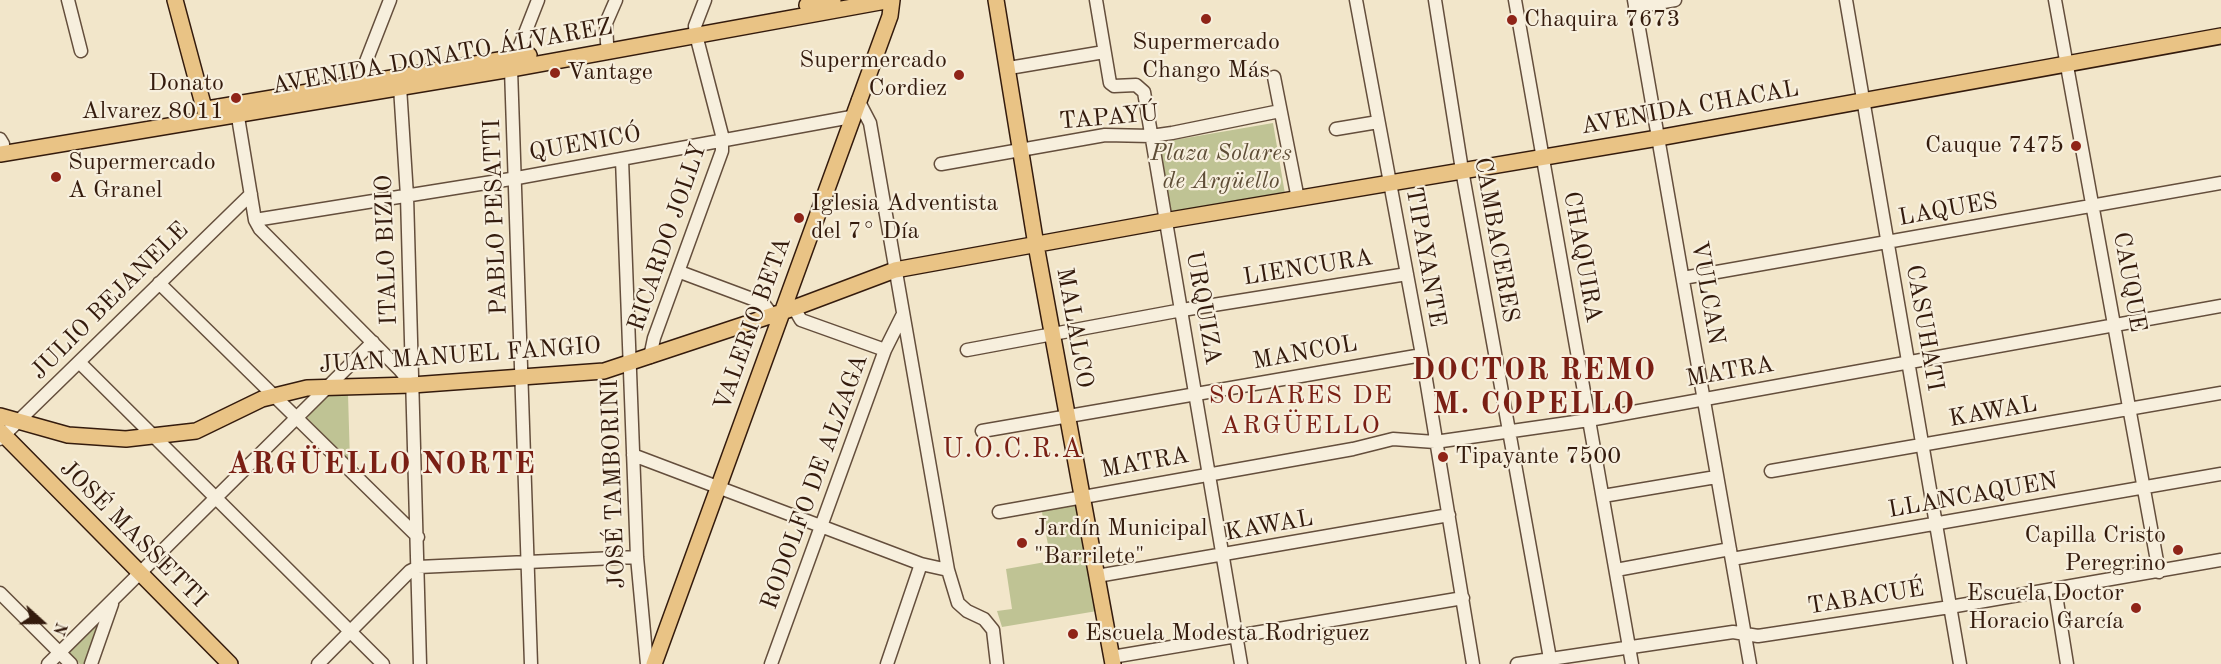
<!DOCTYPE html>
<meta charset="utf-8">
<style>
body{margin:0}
#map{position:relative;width:2221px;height:664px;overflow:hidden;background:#f2e6ca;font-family:"Old Standard TT",serif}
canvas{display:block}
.north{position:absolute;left:12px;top:592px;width:60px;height:60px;-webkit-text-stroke:4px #f7efdd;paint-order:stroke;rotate:111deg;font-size:16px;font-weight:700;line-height:24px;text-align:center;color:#341b0d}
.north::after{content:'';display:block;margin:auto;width:21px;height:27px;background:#341b0d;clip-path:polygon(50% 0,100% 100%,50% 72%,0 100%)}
</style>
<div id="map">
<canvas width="2221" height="664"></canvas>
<div class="north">N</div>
</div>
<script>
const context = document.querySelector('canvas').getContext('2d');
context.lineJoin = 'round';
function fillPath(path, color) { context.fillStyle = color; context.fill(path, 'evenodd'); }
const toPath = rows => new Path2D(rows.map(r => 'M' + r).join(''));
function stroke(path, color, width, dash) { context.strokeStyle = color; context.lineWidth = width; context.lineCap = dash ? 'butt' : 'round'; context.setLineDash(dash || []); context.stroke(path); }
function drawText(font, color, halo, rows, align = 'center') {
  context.font = font + ' "Old Standard TT",serif'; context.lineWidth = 4.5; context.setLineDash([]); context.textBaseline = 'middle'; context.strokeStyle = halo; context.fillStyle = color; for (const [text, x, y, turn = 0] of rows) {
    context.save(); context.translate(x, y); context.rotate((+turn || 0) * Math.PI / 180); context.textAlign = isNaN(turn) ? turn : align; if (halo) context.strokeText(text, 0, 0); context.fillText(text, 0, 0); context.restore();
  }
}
fillPath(toPath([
 [1273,123,1285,194,1168,213,1157,143],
 [348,394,350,462,307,418,324,395],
 [1078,501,1097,611,1002,627,997,611,1012,609,1006,569,1051,561,1041,507],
 [105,617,88,664,80,664,68,652]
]), '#bfc394');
const minor = toPath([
 [68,0,81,51],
 [1096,0,1110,83,1114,86,1136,85,1144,92,1241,664],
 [1356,0,1422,355,1473,664],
 [1435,0,1462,170,1551,664],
 [1515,0,1632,664],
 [1634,0,1750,664],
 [1846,0,1960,664],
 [2055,0,2159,572],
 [1635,7,1675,0],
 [607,43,606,23,616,0],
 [1009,68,1104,52],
 [1274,77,1298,199],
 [358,82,390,0],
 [400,87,407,196,420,664],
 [858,100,870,123,948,570,958,603,967,611,984,619,993,630,997,664],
 [236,105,255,220,260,229,400,370,412,385],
 [1336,129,1378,122],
 [0,139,3,144],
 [622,159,637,557,647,664],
 [941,164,1105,135,1151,136,1172,133,1280,111],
 [255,220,517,178,851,117],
 [680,272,763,303,772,315],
 [1683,278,2221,183],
 [159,283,418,537],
 [794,308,801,320,885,350],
 [967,350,1182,310,1407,274],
 [650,357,654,338,722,151,722,135,696,35,695,26,705,0],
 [79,362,383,664],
 [982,431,1422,355],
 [0,439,251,194],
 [633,455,921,564,948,570],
 [1771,471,2221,393],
 [1603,496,1716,477],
 [999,512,1353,449,1393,439,1435,442,1589,420,2221,306],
 [1732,559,2221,474],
 [1616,570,1730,549],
 [1097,576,1449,515],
 [2055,589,2067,664],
 [0,593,71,664],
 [1112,657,1463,598],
 [48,664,373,342],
 [91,664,112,604],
 [318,664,410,571,418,567,637,557],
 [531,664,511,69,538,0],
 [771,664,885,350,902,316],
 [887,664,921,564],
 [1517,664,1733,632,1758,636,1950,607,2221,560]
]);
const major = toPath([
 [175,0,207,119],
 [996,0,1036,245,1113,664],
 [807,5,833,0],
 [207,109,529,55],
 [0,154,511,69,891,0],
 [0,416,68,435,126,439,196,431,262,399,307,388,412,385,604,371,794,308,895,270,1170,220,1658,138,2221,36],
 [0,431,230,664],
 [654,664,890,16,892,0]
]);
stroke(minor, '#644e3c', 15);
stroke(major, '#341b0d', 18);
stroke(minor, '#f7efdd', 12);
stroke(major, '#e9c385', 15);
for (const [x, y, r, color] of [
 [1206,19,6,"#8f2418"],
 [1512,20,6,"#8f2418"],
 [555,73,6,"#8f2418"],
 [959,75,6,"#8f2418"],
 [236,98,6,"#8f2418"],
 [2076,146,6,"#8f2418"],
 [56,177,6,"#8f2418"],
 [799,218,6,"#8f2418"],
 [1443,457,6,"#8f2418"],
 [1022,543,6,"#8f2418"],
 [2178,550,6,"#8f2418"],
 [2136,608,6,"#8f2418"],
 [1073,634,6,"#8f2418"]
]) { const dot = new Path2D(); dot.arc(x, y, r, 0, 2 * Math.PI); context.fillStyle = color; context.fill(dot); stroke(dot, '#f7efdd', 2); }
drawText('24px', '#341b0d', '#f7efdd', [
 ["Chaquira 7673",1524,20],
 ["Supermercado",1206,43,"center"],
 ["Chango Más",1206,71,"center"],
 ["Supermercado",947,61,"right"],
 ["Cordiez",947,89,"right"],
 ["Vantage",567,73],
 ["Donato",224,84,"right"],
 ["Alvarez 8011",224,112,"right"],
 ["Cauque 7475",2064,146,"right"],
 ["Supermercado",68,163],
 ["A Granel",68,191],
 ["Iglesia Adventista",811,204],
 ["del 7° Día",811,232],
 ["Tipayante 7500",1455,457],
 ["Jardín Municipal",1034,529],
 ["\"Barrilete\"",1034,557],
 ["Capilla Cristo",2166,536,"right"],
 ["Peregrino",2166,564,"right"],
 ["Escuela Doctor",2124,594,"right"],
 ["Horacio García",2124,622,"right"],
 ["Escuela Modesta Rodriguez",1085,634]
], 'left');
drawText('24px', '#341b0d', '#f7efdd', [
 ["AVENIDA DONATO ÁLVAREZ",442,57,-10],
 ["AVENIDA CHACAL",1690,108,-10],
 ["TAPAYÚ",1109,118,-5],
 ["QUENICÓ",585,144,-10],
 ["LAQUES",1948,210,-10],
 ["PABLO PESATTI",496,217,-92],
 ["RICARDO JOLLY",668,237,-71],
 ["CAMBACERES",1496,240,80],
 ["ITALO BIZIO",387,250,-92],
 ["TIPAYANTE",1425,257,80],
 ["CHAQUIRA",1582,257,80],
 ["LIENCURA",1308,268,-9],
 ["CAUQUE",2129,282,80],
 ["VULCAN",1707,293,80],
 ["JULIO BEJANELE",110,301,-45],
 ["URQUIZA",1203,308,80],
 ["VALERIO BETA",753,324,-70],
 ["MALALCO",1074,328,80],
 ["CASUHATI",1924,328,80],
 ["MANCOL",1305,353,-10],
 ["JUAN MANUEL FANGIO",460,356,-4],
 ["MATRA",1730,372,-10],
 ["KAWAL",1993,412,-10],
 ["MATRA",1145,463,-10],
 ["RODOLFO DE ALZAGA",815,482,-70],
 ["JOSÉ TAMBORINI",614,484,-92],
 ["LLANCAQUEN",1973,496,-10],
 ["KAWAL",1269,526,-10],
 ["JOSÉ MASSETTI",133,534,45],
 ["TABACUÉ",1866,598,-9]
]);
drawText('italic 24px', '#5e4d36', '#f7efdd', [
 ["Plaza Solares",1221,154],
 ["de Argüello",1221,182]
]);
context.letterSpacing = '1.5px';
drawText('26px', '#7a1f14', '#f7efdd', [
 ["SOLARES DE",1301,396],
 ["ARGÜELLO",1301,426]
]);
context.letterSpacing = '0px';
context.letterSpacing = '1.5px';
drawText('27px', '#7a1f14', '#f7efdd', [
 ["U.O.C.R.A",1013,450]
]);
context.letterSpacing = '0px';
context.letterSpacing = '1.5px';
drawText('bold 30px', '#7a1f14', '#f7efdd', [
 ["DOCTOR REMO",1534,371],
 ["M. COPELLO",1534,405],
 ["ARGÜELLO NORTE",382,465]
]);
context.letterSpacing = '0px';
</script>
